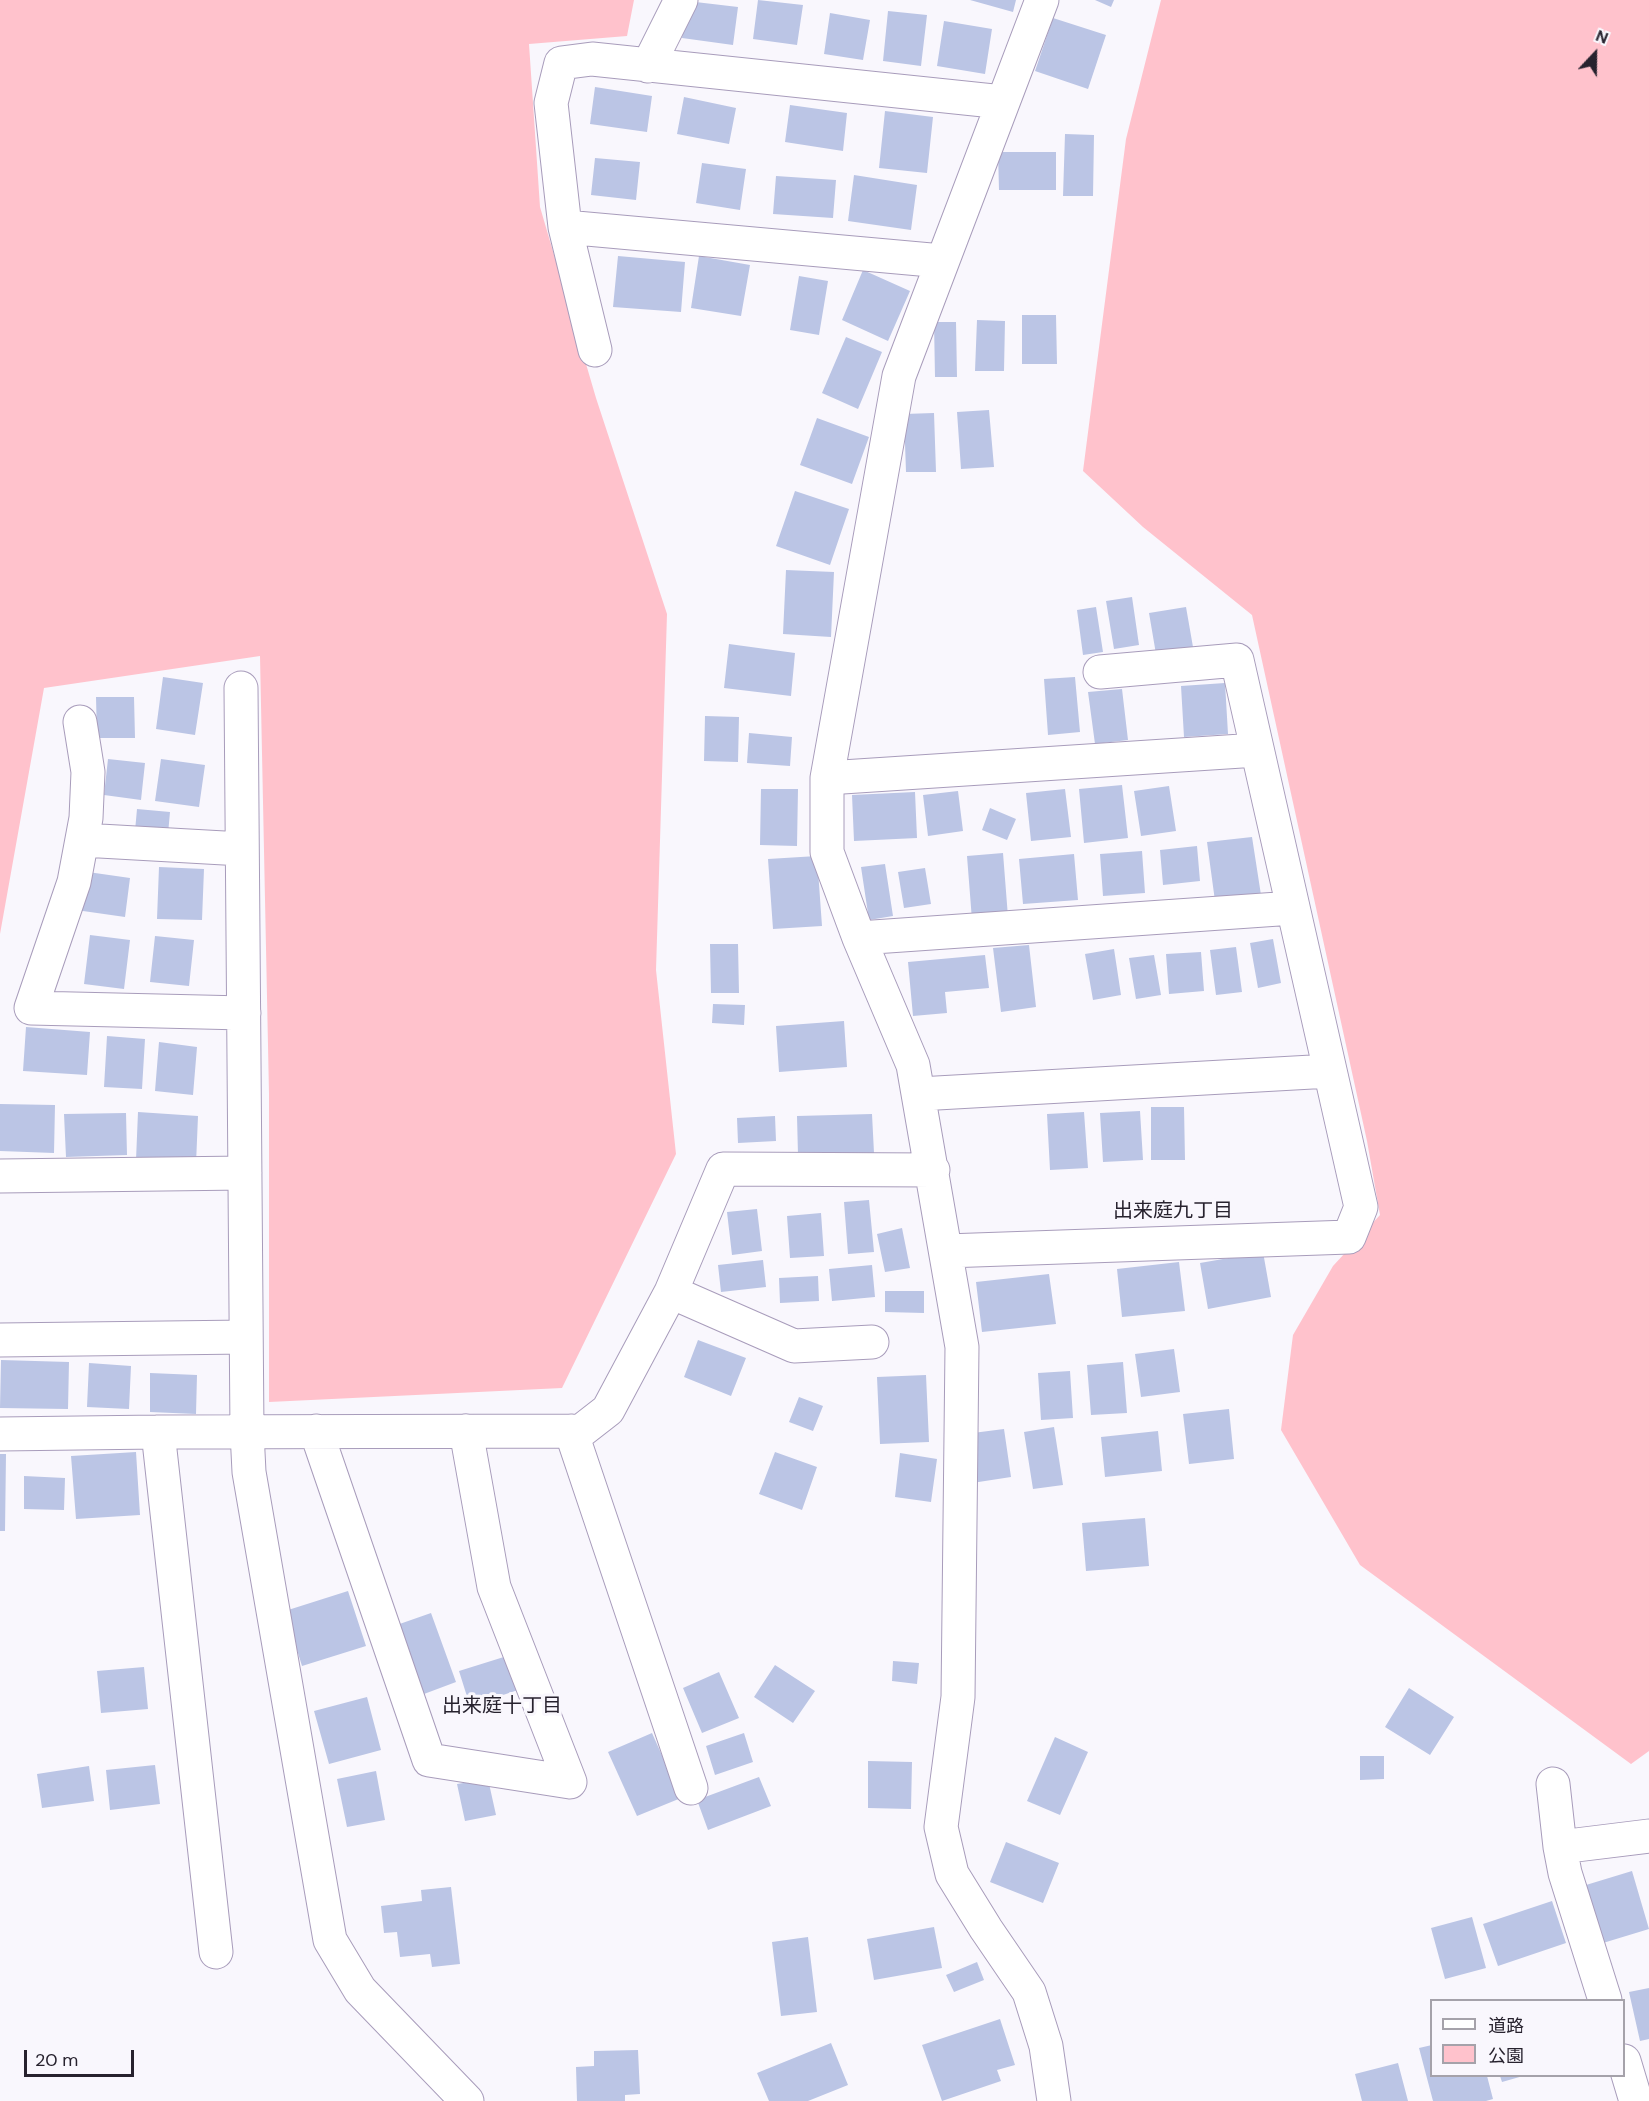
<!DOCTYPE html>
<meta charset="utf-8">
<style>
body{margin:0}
#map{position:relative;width:1649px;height:2101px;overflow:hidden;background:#f9f7fd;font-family:"DM Sans","Noto Sans JP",sans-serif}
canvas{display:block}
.legend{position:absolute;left:1430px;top:1999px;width:195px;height:78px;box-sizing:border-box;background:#f9f7fd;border:2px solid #a5a2aa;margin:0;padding:8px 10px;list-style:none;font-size:18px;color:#27222e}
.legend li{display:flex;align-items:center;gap:12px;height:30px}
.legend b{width:30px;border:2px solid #a5a2aa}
.north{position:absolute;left:1565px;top:24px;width:60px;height:60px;-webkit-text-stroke:4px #f9f7fd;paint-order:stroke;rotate:22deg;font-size:16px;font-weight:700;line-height:24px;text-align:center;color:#27222e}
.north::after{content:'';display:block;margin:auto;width:21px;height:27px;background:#27222e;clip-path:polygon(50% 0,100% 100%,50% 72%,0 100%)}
.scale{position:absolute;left:24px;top:2050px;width:110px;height:27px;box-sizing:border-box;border:3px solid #27222e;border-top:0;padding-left:8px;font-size:18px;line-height:21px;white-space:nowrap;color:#27222e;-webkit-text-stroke:4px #f9f7fd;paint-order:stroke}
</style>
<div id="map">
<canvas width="1649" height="2101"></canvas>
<ul class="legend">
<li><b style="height:8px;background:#fff"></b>道路</li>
<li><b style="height:16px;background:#ffc2cc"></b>公園</li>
</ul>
<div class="north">N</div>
<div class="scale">20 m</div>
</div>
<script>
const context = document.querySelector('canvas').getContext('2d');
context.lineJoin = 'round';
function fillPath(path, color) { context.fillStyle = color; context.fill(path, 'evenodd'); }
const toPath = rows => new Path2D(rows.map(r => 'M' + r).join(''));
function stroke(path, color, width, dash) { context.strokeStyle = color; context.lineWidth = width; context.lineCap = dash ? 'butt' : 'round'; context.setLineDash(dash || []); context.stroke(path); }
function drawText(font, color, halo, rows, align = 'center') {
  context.font = font + ' "DM Sans","Noto Sans JP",sans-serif'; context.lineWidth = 6; context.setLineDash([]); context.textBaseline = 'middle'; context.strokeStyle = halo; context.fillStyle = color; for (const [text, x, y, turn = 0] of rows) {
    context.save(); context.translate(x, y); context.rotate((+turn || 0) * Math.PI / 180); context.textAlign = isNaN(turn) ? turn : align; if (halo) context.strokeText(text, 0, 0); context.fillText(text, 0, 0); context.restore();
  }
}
fillPath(toPath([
 [0,0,634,0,627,36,529,44,540,207,596,398,667,614,656,970,676,1154,562,1388,269,1402,269,1094,260,656,44,688,0,934],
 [1161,0,1649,0,1649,1751,1631,1764,1360,1565,1281,1430,1293,1335,1333,1266,1380,1215,1367,1141,1252,615,1143,527,1083,471,1126,139]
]), '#ffc2cc');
fillPath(toPath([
 [758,0,803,5,797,45,753,39],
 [970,0,1016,0,1013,12],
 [1095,0,1114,0,1111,7],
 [687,1,738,7,733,45,682,38],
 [888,11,927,15,921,66,883,61],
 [830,13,870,20,863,60,824,54],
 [1053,18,1106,35,1088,89,1035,71],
 [944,21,992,29,985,74,937,66],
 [595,87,652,96,647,132,590,124],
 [684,97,736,108,729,144,677,134],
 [790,105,847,113,843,151,785,142],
 [885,111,933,117,927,173,879,168],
 [1065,134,1094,135,1093,196,1063,196],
 [998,152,1056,152,1056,190,999,190],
 [595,158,640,162,636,200,591,195],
 [702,163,746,169,740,210,696,203],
 [854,175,917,185,911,230,848,221],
 [776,176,836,180,833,218,773,214],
 [618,256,685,262,681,312,613,307],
 [699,256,750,265,741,316,691,308],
 [863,270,910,291,888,341,842,320],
 [799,276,828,281,819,335,790,330],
 [1022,315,1056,315,1057,364,1022,364],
 [977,320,1005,321,1004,371,975,371],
 [934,322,956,322,957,377,935,377],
 [846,337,882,352,858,409,822,393],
 [989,410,994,467,961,469,957,412],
 [934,413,936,472,906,472,904,414],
 [817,418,869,437,852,484,800,465],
 [795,491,849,509,830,565,776,546],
 [786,570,834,572,831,637,783,634],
 [1132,597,1139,645,1114,649,1106,601],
 [1096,607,1103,652,1083,655,1077,610],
 [1186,607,1193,647,1156,654,1149,613],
 [729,644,795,653,791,696,724,688],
 [163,677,203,683,195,735,156,729],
 [1075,677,1080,732,1048,735,1044,679],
 [1225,683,1228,734,1184,737,1181,686],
 [1122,689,1128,740,1095,744,1088,692],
 [96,697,134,697,135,738,97,738],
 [705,716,739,717,738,762,704,761],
 [749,733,792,737,790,766,747,763],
 [108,759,145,763,141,800,104,795],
 [161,759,205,765,199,807,155,801],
 [1122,785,1128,838,1084,843,1079,789],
 [1169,786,1176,831,1141,836,1134,791],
 [761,789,798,789,797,846,760,845],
 [1065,789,1071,837,1031,841,1026,793],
 [958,791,963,831,928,836,923,795],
 [915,792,917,838,854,841,852,795],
 [990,808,1016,819,1007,840,982,830],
 [137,809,170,812,168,834,135,831],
 [1252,837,1261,895,1215,901,1207,842],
 [1197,846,1200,881,1163,885,1160,850],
 [1142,851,1145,893,1103,896,1100,854],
 [1003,853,1008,917,972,920,967,856],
 [1074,854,1078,900,1023,904,1019,859],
 [817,856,822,926,773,929,768,859],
 [885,864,893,916,869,920,861,867],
 [159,867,204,869,202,920,157,919],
 [925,868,931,904,904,908,898,872],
 [81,871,130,878,125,917,76,910],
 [90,935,130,940,124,989,84,984],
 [155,936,194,940,189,986,150,982],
 [1273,939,1281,983,1258,988,1250,943],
 [710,944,738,944,739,993,711,993],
 [1029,945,1036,1007,1001,1012,993,948],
 [1236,947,1242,992,1216,995,1210,950],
 [1114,949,1121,995,1093,1000,1085,954],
 [1201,952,1204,991,1169,994,1166,954],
 [985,955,989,988,945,992,947,1013,913,1016,908,962],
 [1154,955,1161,995,1136,999,1129,958],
 [713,1004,745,1005,744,1025,712,1023],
 [844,1021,847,1067,779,1072,776,1026],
 [26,1027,90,1032,87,1075,23,1071],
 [107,1036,145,1039,142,1089,104,1087],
 [159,1042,197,1047,193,1095,155,1091],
 [0,1104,55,1105,54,1153,0,1151],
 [1151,1107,1184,1107,1185,1160,1151,1160],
 [1140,1111,1143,1160,1103,1162,1100,1113],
 [138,1112,198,1116,196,1164,136,1160],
 [1084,1112,1088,1168,1050,1170,1047,1114],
 [126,1113,127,1155,66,1157,64,1114],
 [872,1114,874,1153,798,1155,797,1116],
 [775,1116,776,1141,738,1143,737,1118],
 [869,1200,874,1252,848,1254,844,1202],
 [757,1209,762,1251,732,1255,727,1212],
 [821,1213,824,1256,790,1258,787,1216],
 [902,1228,910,1268,885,1272,877,1234],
 [1263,1252,1271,1297,1208,1309,1200,1263],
 [763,1260,766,1287,721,1292,718,1265],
 [1179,1262,1185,1311,1122,1317,1117,1269],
 [872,1265,875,1297,832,1301,829,1269],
 [1049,1274,1056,1324,982,1332,976,1282],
 [818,1276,819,1301,780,1303,779,1278],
 [885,1291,924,1291,924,1313,885,1312],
 [698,1340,746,1358,731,1396,684,1377],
 [1174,1349,1180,1392,1141,1397,1135,1354],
 [1,1360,69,1362,68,1409,0,1408],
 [1123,1362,1127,1413,1091,1415,1087,1365],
 [89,1363,131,1366,129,1409,87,1407],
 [1070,1371,1073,1418,1041,1420,1038,1373],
 [150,1373,197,1375,196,1414,150,1412],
 [926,1375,929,1442,880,1444,877,1377],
 [799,1397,823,1406,813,1431,789,1422],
 [1229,1409,1234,1459,1189,1464,1183,1414],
 [1054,1427,1063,1485,1033,1489,1024,1432],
 [1004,1429,1011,1477,972,1483,965,1434],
 [1158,1431,1162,1471,1105,1477,1101,1437],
 [136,1452,140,1515,76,1519,71,1456],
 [775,1452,817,1467,802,1510,759,1494],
 [900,1453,937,1459,931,1502,895,1497],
 [0,1454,6,1454,5,1531,0,1531],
 [24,1476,65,1478,64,1510,24,1509],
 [1145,1518,1149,1566,1086,1571,1082,1523],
 [348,1591,366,1646,302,1666,285,1611],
 [431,1613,456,1682,416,1697,391,1627],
 [507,1656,518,1690,470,1706,459,1671],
 [893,1661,919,1663,917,1684,892,1681],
 [775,1665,815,1691,793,1723,754,1697],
 [144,1667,148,1709,101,1713,97,1671],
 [719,1672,739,1718,702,1733,683,1688],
 [1409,1688,1454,1717,1430,1755,1385,1727],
 [367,1697,381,1750,329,1764,314,1711],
 [652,1733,681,1798,637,1816,608,1752],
 [744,1733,753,1762,715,1775,706,1746],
 [1055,1737,1088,1752,1060,1815,1027,1801],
 [1360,1756,1384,1756,1384,1779,1360,1780],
 [868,1761,912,1762,911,1809,868,1808],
 [155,1765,160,1804,110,1810,106,1770],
 [89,1766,94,1801,42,1808,37,1774],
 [376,1771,385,1820,347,1827,337,1779],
 [759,1777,771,1806,708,1830,697,1800],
 [488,1779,496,1815,465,1821,457,1784],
 [1006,1842,1059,1863,1043,1903,990,1882],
 [1632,1871,1649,1929,1603,1943,1586,1885],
 [451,1887,460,1964,432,1967,430,1954,400,1957,397,1932,384,1933,381,1906,422,1901,421,1890],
 [1552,1901,1566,1943,1498,1966,1483,1924],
 [1472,1917,1486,1968,1445,1979,1431,1928],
 [934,1927,942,1968,874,1980,867,1939],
 [808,1937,817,2012,781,2016,772,1942],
 [977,1962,984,1980,954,1992,946,1975],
 [1649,1988,1649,2039,1640,2041,1629,1992],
 [1000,2019,1015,2065,997,2070,1001,2081,942,2101,922,2045],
 [831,2043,848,2085,808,2101,769,2101,757,2073],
 [1432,2045,1432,2076,1487,2076,1493,2099,1486,2101,1433,2101,1419,2048],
 [638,2050,640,2094,625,2095,625,2101,577,2101,576,2067,594,2066,594,2051],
 [1398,2063,1408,2101,1362,2101,1355,2074],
 [1500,2076,1523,2076,1502,2082]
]), '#bbc5e5');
const minor = toPath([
 [1042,0,899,376,827,778,827,852,859,938,913,1065,962,1347,958,1697,941,1827,952,1874,986,1929,1029,1992,1046,2046,1054,2101],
 [648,66,681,0],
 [565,227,942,261],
 [595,350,565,227,551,103,561,63,592,59,1003,102],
 [241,688,247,1432,249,1472,330,1940,360,1990,467,2101],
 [80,722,88,772,86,818,74,882,31,1008,244,1013],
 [827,778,1257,750],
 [82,840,242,849],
 [859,938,1293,908],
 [919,1094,1330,1071],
 [0,1176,245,1173],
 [946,1251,1349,1237,1361,1207,1237,660,1100,672],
 [671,1292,794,1346,872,1342],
 [0,1340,246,1337],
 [316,1431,429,1760,570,1782,494,1587,466,1431],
 [571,1431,691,1788],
 [158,1432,216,1952],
 [0,1434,158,1432,581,1431,608,1410,671,1292,723,1169,933,1170],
 [1553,1784,1560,1847,1565,1873,1605,2000],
 [1560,1847,1649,1836],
 [1624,2061,1636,2101]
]);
stroke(minor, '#a89cbb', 35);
stroke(minor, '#fff', 33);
drawText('20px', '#27222e', '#f9f7fd', [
 ["出来庭九丁目",1173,1212],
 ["出来庭十丁目",502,1707]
]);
</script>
